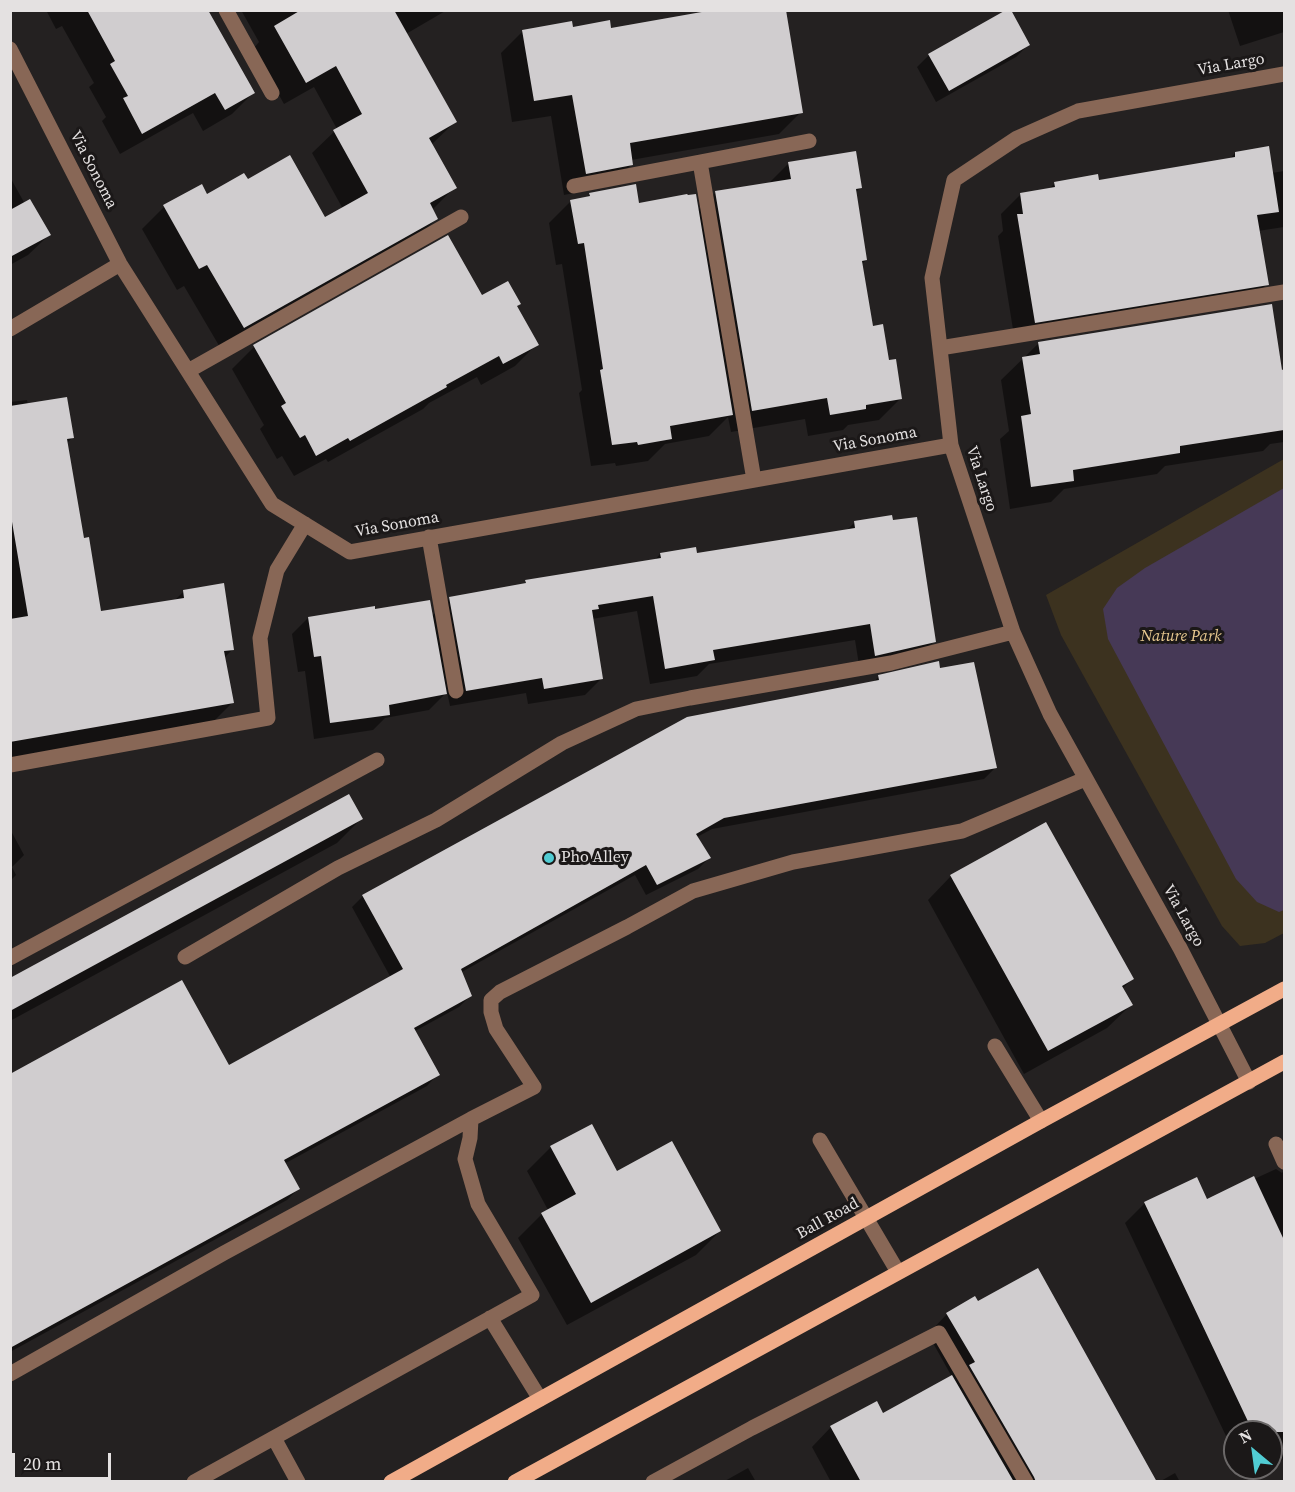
<!DOCTYPE html>
<style>
body{margin:0}
#map{position:relative;width:1295px;height:1492px;overflow:hidden;background:#242121;font-family:"Source Serif 4",serif}
canvas{display:block}
.frame{position:absolute;inset:0;border:12px solid #e4e1e1;pointer-events:none}
.north{position:absolute;left:1223px;top:1420px;width:60px;height:60px;box-sizing:border-box;background:#1b1818;border:2px solid #6b6868;border-radius:50%;rotate:331deg;font-size:16px;font-weight:700;line-height:24px;text-align:center;color:#e4e1e1}
.north::after{content:'';display:block;margin:auto;width:21px;height:27px;background:#51ccd3;clip-path:polygon(50% 0,100% 100%,50% 72%,0 100%)}
.scale{position:absolute;left:12px;top:1453px;width:99px;height:27px;box-sizing:border-box;border:3px solid #e4e1e1;border-top:0;padding-left:8px;font-size:18px;line-height:21px;white-space:nowrap;color:#e4e1e1;-webkit-text-stroke:4px #1b1818;paint-order:stroke}
</style>
<div id="map">
<canvas width="1295" height="1492"></canvas>
<div class="frame"></div>
<div class="north">N</div>
<div class="scale">20 m</div>
</div>
<script>
const context = document.querySelector('canvas').getContext('2d');
context.lineJoin = 'round';
function fillPath(path, color) { context.fillStyle = color; context.fill(path, 'evenodd'); }
const toPath = rows => new Path2D(rows.map(r => 'M' + r).join(''));
function stroke(path, color, width, dash) { context.strokeStyle = color; context.lineWidth = width; context.lineCap = dash ? 'butt' : 'round'; context.setLineDash(dash || []); context.stroke(path); }
function drawText(font, color, halo, rows, align = 'center') {
  context.font = font + ' "Source Serif 4",serif'; context.lineWidth = 6; context.setLineDash([]); context.textBaseline = 'middle'; context.strokeStyle = halo; context.fillStyle = color; for (const [text, x, y, turn = 0] of rows) {
    context.save(); context.translate(x, y); context.rotate((+turn || 0) * Math.PI / 180); context.textAlign = isNaN(turn) ? turn : align; if (halo) context.strokeText(text, 0, 0); context.fillText(text, 0, 0); context.restore();
  }
}
fillPath(toPath([
 [1284,459,1284,933,1265,943,1240,946,1222,926,1061,635,1046,595]
]), '#3c321f');
fillPath(toPath([
 [1284,488,1284,910,1279,912,1257,902,1236,879,1108,639,1103,609,1117,588,1145,568]
]), '#463956');
fillPath(toPath([
 [46,10,206,10,253,93,232,114,203,131,193,113,120,154,102,121,106,117,89,87,94,83,62,26,56,29],
 [241,10,447,10,406,34,455,122,431,145,455,187,432,210,437,218,415,240,221,349,184,286,177,290,142,229,164,207,206,196,247,181,325,219,343,209,312,153,337,129,314,87,284,104,253,49,259,42],
 [703,10,785,10,801,112,779,134,631,160,632,164,610,186,564,195,551,116,512,122,501,53,523,31,572,29,610,30,700,14],
 [1228,10,1284,10,1284,32,1240,46],
 [1028,45,1016,57,936,102,917,67,929,55],
 [1235,153,1272,173,1284,171,1284,227,1258,231,1267,284,1247,304,1015,342,998,236,1003,231,1001,214,1021,194,1048,190,1055,183,1098,182,1229,160],
 [789,163,860,188,855,193,866,260,861,265,872,328,888,362,901,398,879,420,848,425,843,430,808,436,805,419,731,432,728,417,709,436,665,444,648,461,616,466,615,463,591,466,579,393,582,390,562,264,556,265,549,223,571,201,586,198,590,194,638,204,697,211,716,192,768,184],
 [10,177,25,204,49,235,28,255,10,265],
 [482,297,516,307,537,344,515,366,481,385,477,377,429,403,423,409,328,462,326,459,294,476,282,456,277,459,260,429,264,425,232,369,254,347],
 [1039,343,1284,371,1284,442,1270,444,1263,451,1165,466,1157,474,1064,489,1051,502,1010,509,1000,439,1009,431,1001,380],
 [27,400,28,405,72,438,67,443,83,539,100,613,174,601,183,592,233,649,224,658,232,703,212,723,10,758,10,402],
 [855,522,934,641,918,657,860,671,855,640,709,664,697,676,650,684,637,611,592,619,601,679,585,695,528,704,526,693,450,706,447,692,429,710,385,718,373,730,314,739,305,671,298,672,292,634,308,618,374,611,432,616,450,598,523,585,526,582,654,561,660,554,696,555,847,530],
 [939,670,995,768,984,779,712,829,697,837,709,858,698,869,646,895,635,875,460,973,470,996,459,1007,415,1031,438,1074,427,1086,284,1164,298,1189,287,1200,10,1352,10,1076,228,1067,391,978,352,907,363,896,873,683,879,676],
 [361,819,337,843,10,1021,10,980],
 [10,829,24,855,12,867,16,875,10,881],
 [951,876,1132,979,1122,989,1131,1005,1107,1028,1024,1074,928,900],
 [551,1147,617,1173,720,1231,696,1255,567,1325,518,1238,542,1214,548,1210,527,1171],
 [1276,1169,1282,1173,1284,1170,1284,1459,1271,1466,1271,1432,1235,1432,1235,1455,1125,1223,1145,1203,1206,1201],
 [947,1314,1156,1482,831,1482,812,1447,831,1427,883,1415,952,1377,928,1334],
 [748,1468,756,1482,723,1482],
 [1241,1468,1266,1468,1246,1478],
 [1175,1473,1180,1482,1159,1482]
]), '#0007');
fillPath(toPath([
 [87,10,208,10,255,93,225,110,215,93,142,134,123,98,128,96,110,64,115,61],
 [301,10,394,10,457,122,429,138,457,188,430,203,438,219,244,328,207,265,199,269,163,205,202,184,207,194,244,173,248,179,290,155,325,217,368,193,333,130,362,114,336,66,306,83,274,26],
 [713,10,786,10,803,113,630,143,633,165,586,174,572,95,534,101,522,30,572,21,573,27,610,20,611,28],
 [1006,10,1011,10,1030,45,949,91,928,54],
 [1269,146,1279,212,1257,215,1269,285,1035,323,1017,214,1023,214,1020,193,1055,187,1054,182,1098,174,1099,180,1235,157,1235,152],
 [856,151,862,188,856,189,867,260,862,261,873,326,883,324,889,360,896,359,902,399,866,405,866,409,830,415,827,398,752,411,715,191,791,179,788,162],
 [636,184,639,203,687,194,688,195,696,194,733,415,670,426,672,439,638,445,637,442,612,445,600,370,603,369,584,243,578,244,570,200,590,196,589,193],
 [30,199,51,235,10,257,10,210],
 [448,235,482,295,508,281,521,304,517,306,539,345,503,364,499,356,446,385,447,387,350,441,348,438,316,456,305,435,300,438,281,406,286,403,253,345],
 [1272,304,1282,370,1284,369,1284,430,1180,446,1180,453,1073,470,1074,481,1031,487,1021,416,1031,414,1022,357,1040,354,1038,342],
 [67,397,74,438,67,439,84,538,89,537,101,611,184,598,183,590,224,583,234,650,224,651,234,703,10,742,10,619,28,616,10,510,10,406],
 [892,515,893,520,917,517,936,642,875,656,870,624,713,650,715,660,665,669,653,596,598,605,599,609,592,610,603,679,544,689,542,678,466,691,449,597,526,583,525,580,661,558,660,553,696,547,697,553,855,528,854,521],
 [430,600,447,694,389,705,390,715,330,723,321,656,314,657,308,617,375,606,375,609],
 [939,661,940,668,974,662,997,768,724,818,696,834,711,858,657,885,646,865,461,969,472,996,414,1028,440,1075,284,1160,300,1189,10,1348,10,1074,182,980,229,1065,403,969,362,895,687,717,879,680,878,675],
 [349,794,363,819,10,1011,10,978],
 [1046,822,1134,979,1122,986,1133,1005,1048,1051,950,875],
 [592,1124,617,1171,672,1141,721,1231,591,1303,541,1213,576,1194,550,1146],
 [1254,1176,1284,1240,1284,1432,1253,1432,1144,1202,1197,1177,1207,1199],
 [1038,1268,1157,1482,1036,1482,1034,1477,969,1365,975,1362,946,1313,975,1296,978,1301],
 [952,1375,1014,1482,861,1482,830,1426,877,1401,883,1413]
]), '#d0cdcf');
stroke(toPath([
 [226,10,272,93],
 [10,49,120,264,272,504,350,552,951,445],
 [700,162,809,141],
 [574,186,700,162,754,480],
 [10,329,120,264],
 [940,348,1284,292],
 [188,371,461,217],
 [429,537,456,691],
 [10,765,268,718,260,638,277,570,305,524],
 [185,957,338,868,436,820,562,743,636,709,690,698,891,663,1013,632],
 [10,958,377,760],
 [995,1046,1041,1121],
 [1249,1082,1180,948,1050,714,1013,632,951,445,932,278,954,180,1017,138,1078,111,1284,74],
 [820,1140,898,1272],
 [1276,1144,1284,1162],
 [490,1318,540,1399],
 [10,1374,224,1253,471,1119,534,1087,496,1029,491,1012,491,1000,500,992,627,927,693,891,793,862,962,831,1085,779],
 [274,1438,298,1482],
 [194,1482,532,1295,478,1204,465,1159,470,1138,471,1119],
 [653,1482,752,1428,939,1333,1026,1482]
]), '#886756', 15);
stroke(toPath([
 [391,1482,1041,1121,1284,989],
 [515,1482,1284,1062]
]), '#f1ac88', 15);
for (const [x, y, r, color] of [
 [549,858,6,"#51ccd3"]
]) { const dot = new Path2D(); dot.arc(x, y, r, 0, 2 * Math.PI); context.fillStyle = color; context.fill(dot); stroke(dot, '#1b1818', 2); }
drawText('16px', '#e4e1e1', '#1b1818', [
 ["Via Largo",1231,65,-10],
 ["Via Sonoma",93,170,63],
 ["Via Sonoma",875,440,-10],
 ["Via Largo",981,479,72],
 ["Via Sonoma",397,525,-10],
 ["Via Largo",1183,916,61],
 ["Ball Road",828,1219,-29]
]);
drawText('italic 16px', '#e8c990', '#1b1818', [
 ["Nature Park",1181,637]
]);
drawText('16px', '#e4e1e1', '#1b1818', [
 ["Pho Alley",561,858]
], 'left');
</script>
